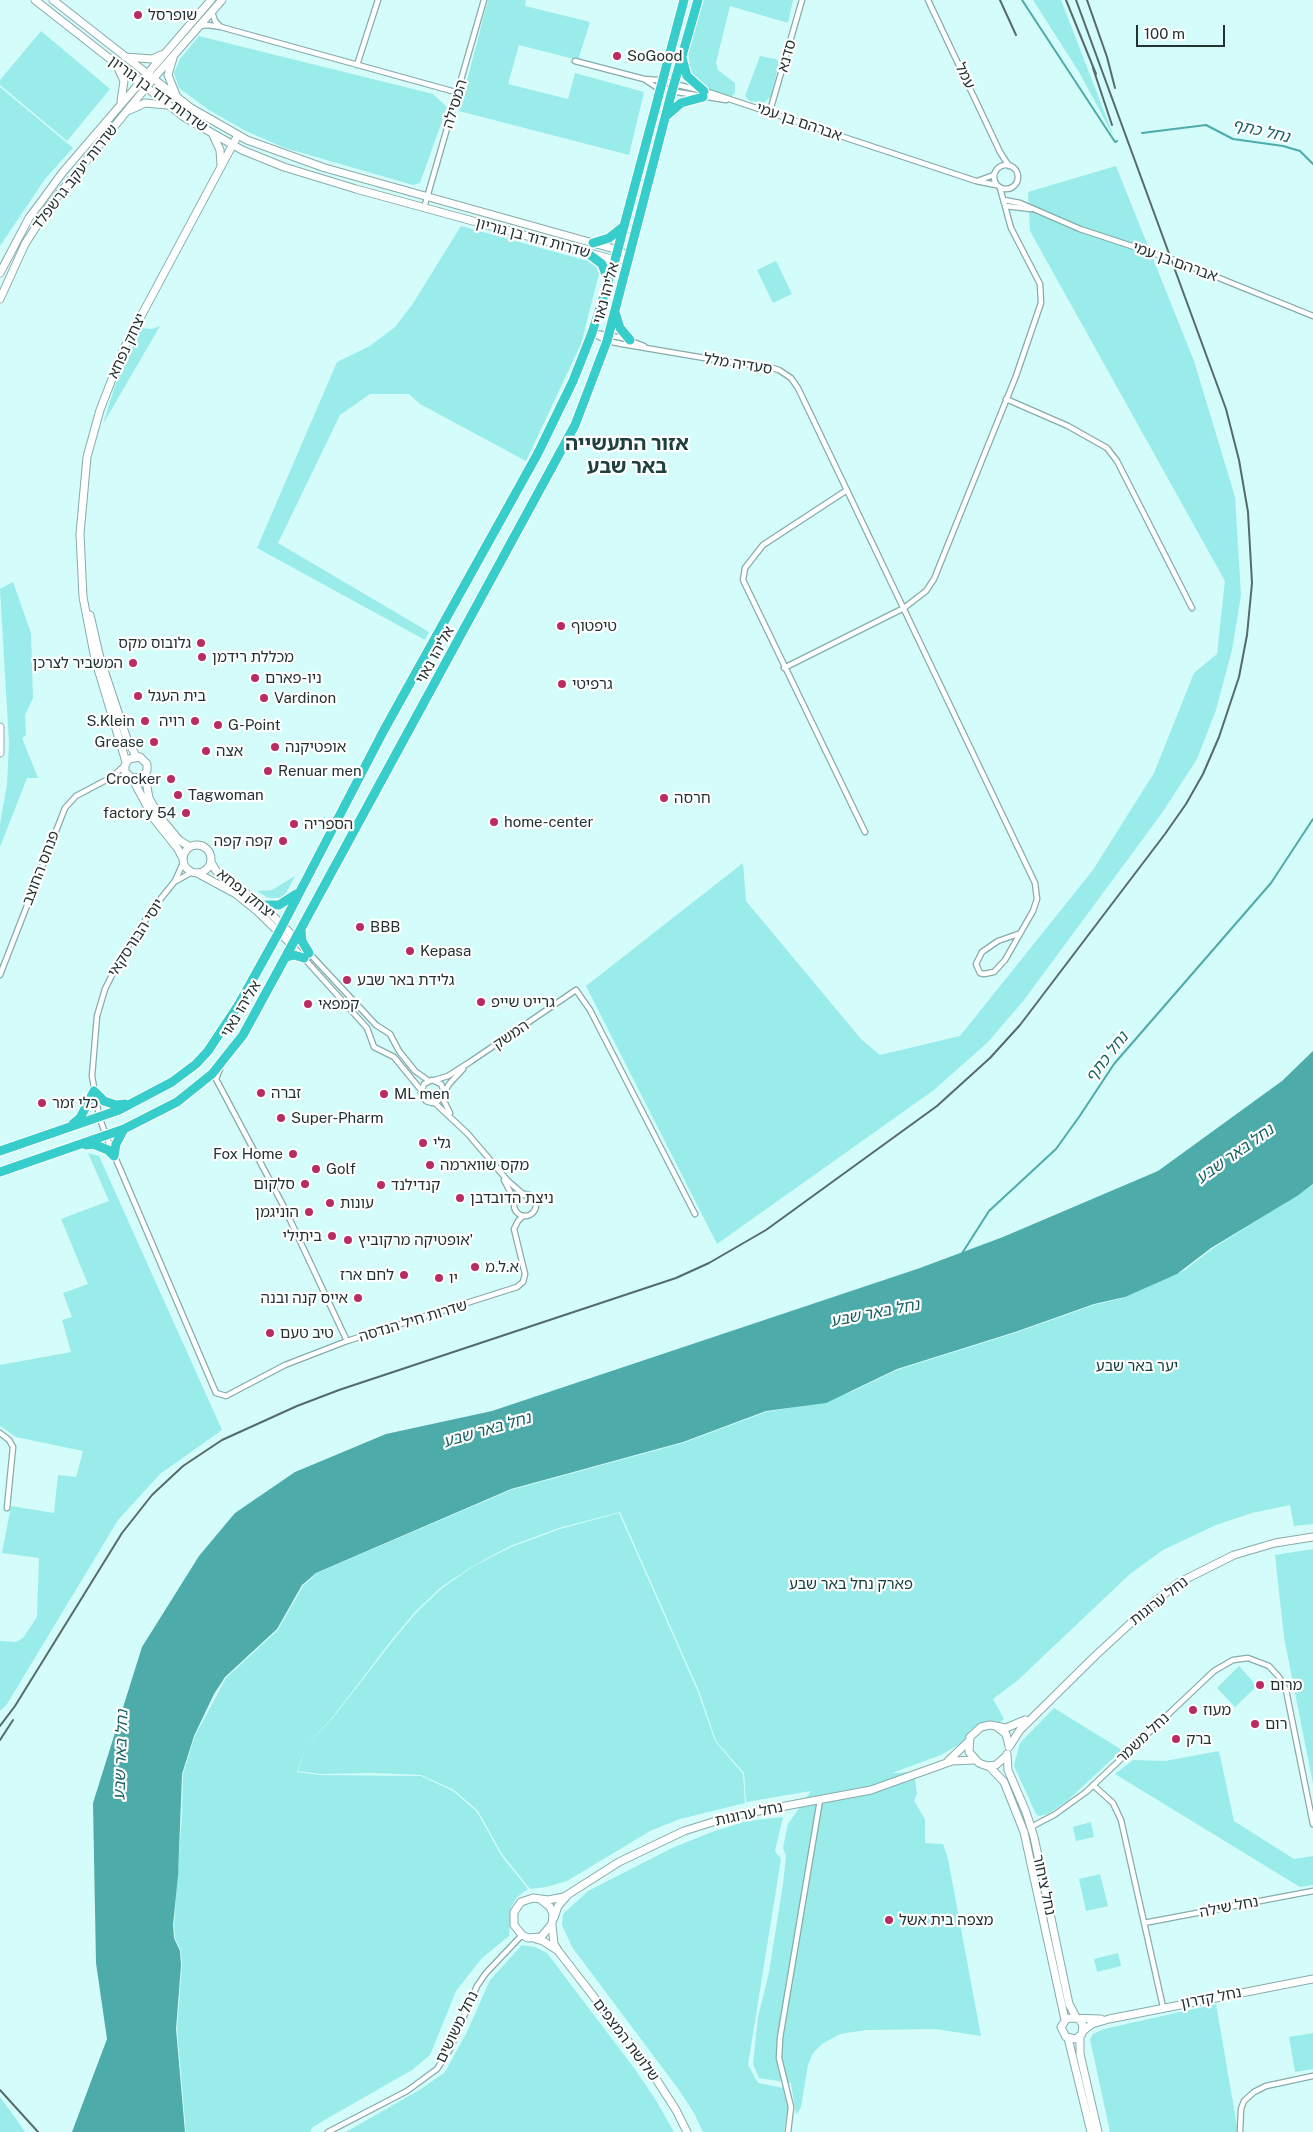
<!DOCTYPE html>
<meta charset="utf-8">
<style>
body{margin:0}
#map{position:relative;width:1313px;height:2132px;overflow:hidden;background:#d4fcfa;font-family:"Public Sans",sans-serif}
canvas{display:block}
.scale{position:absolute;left:1136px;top:25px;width:89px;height:22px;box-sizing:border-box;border:2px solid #223231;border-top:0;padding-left:6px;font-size:15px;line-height:18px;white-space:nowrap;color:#223231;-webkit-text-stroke:4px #fff;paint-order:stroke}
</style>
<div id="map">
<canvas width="1313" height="2132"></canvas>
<div class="scale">100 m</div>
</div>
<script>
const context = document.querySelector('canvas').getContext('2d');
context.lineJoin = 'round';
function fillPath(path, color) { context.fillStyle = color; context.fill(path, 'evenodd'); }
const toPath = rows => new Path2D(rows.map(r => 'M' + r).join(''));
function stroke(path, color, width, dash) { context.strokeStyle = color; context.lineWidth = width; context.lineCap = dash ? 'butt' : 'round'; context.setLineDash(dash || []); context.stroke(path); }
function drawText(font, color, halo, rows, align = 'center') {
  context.font = font + ' "Public Sans","Noto Sans Hebrew",sans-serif'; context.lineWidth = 4.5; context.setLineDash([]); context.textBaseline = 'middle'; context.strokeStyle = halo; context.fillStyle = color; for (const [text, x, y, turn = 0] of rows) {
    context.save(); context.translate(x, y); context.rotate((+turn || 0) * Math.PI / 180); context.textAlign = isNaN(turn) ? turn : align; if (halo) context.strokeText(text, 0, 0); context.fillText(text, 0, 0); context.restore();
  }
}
fillPath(toPath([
 [488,0,526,0,525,6,590,22,578,60,519,45,508,84,568,99,575,73,644,92,629,155,459,111],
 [703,0,793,0,788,23,730,6,716,63,718,70,735,83,735,93,731,97,701,87,691,72,688,53],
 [1033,0,1061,0,1114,137,1079,72],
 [41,31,110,89,67,141,0,85,0,80],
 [199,36,433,94,447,107,420,183,413,185,285,148,244,130,209,110,179,88,174,73,180,59],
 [760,56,776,59,779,63,771,96,764,103,750,101,745,96],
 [0,87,73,148,45,179,0,246],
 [1116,166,1194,361,1235,497,1241,595,1232,650,1216,710,1197,759,1162,813,1024,1000,988,1042,934,1090,717,1244,586,986,743,863,746,901,861,1039,880,1055,960,1036,1093,870,1154,773,1194,673,1217,654,1225,581,1030,231,1028,192],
 [461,226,588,261,596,267,599,274,581,344,526,461,420,404,409,394,370,394,340,415,278,543,429,632,425,640,257,548,337,362,370,346,395,327,412,305],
 [776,261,792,294,773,303,757,270],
 [160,326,103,424,119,373,141,328,152,329],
 [13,582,31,633,33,698,25,715,26,735,22,738,38,778,27,778,0,847,0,824,7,784,9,743,0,589],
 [295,876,286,893,280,898,268,898,257,891,272,890],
 [88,1153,99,1156,222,1430,160,1474,118,1520,7,1704,0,1711,0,1641,16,1642,23,1638,37,1617,39,1558,2,1553,11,1506,54,1513,58,1475,76,1477,83,1451,16,1437,0,1426,0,1365,71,1352,62,1320,72,1317,63,1293,88,1284,61,1219,109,1201],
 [1313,1185,1313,1524,1294,1526,1290,1505,1252,1513,1216,1525,1163,1550,1130,1574,1017,1681,993,1699,1004,1719,999,1723,977,1725,970,1730,963,1742,941,1755,892,1773,914,1772,917,1794,914,1801,925,1819,925,1843,943,1844,948,1859,981,2036,935,2029,866,2030,840,2034,822,2044,813,2053,808,2065,801,2107,796,2115,791,2083,759,2078,753,2064,758,2017,769,1972,783,1884,786,1856,783,1848,788,1824,811,1791,746,1802,744,1773,716,1741,699,1691,620,1512,559,1528,510,1546,471,1567,440,1588,415,1612,394,1637,332,1718,305,1747,297,1772,319,1775,421,1776,453,1791,477,1812,501,1855,528,1889,517,1897,511,1907,509,1936,482,1958,456,1991,430,2055,412,2070,328,2118,313,2127,310,2132,186,2132,177,2029,182,1965,181,1951,175,1938,174,1925,182,1815,183,1774,195,1736,226,1678,278,1630,303,1586,317,1573,511,1490,683,1443,766,1412,802,1406,851,1392,897,1370,1015,1333,1094,1305,1120,1299,1185,1270,1212,1249],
 [619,1513,698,1692,715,1741,743,1774,745,1803,680,1819,650,1831,567,1881,546,1887,530,1889,502,1854,478,1811,454,1790,421,1775,371,1773,320,1774,298,1771,305,1747,332,1719,395,1638,416,1613,441,1589,472,1567,511,1547,560,1529],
 [1313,1549,1313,1784,1284,1637,1275,1555],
 [1239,1666,1257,1686,1235,1707,1217,1688],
 [1054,1708,1122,1750,1068,1800,1048,1814,1039,1816,1036,1814,1014,1766,1015,1761,1020,1743],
 [1219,1751,1234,1821,1294,1859,1313,1856,1313,1885,1300,1887,1115,1774,1133,1760,1165,1761],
 [783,1817,775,1851,781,1859,748,2065,758,2083,783,2088,788,2107,784,2132,703,2132,694,2113,679,2090,572,1947,562,1925,563,1914,588,1891,672,1848,712,1832,747,1821],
 [1091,1822,1094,1837,1076,1841,1073,1827],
 [1100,1874,1108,1906,1086,1911,1079,1879],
 [522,1945,535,1947,547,1953,634,2068,654,2097,674,2132,346,2132,421,2089,445,2072,467,2032,490,1980],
 [1118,1953,1121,1966,1097,1972,1094,1959],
 [1216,2004,1238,2132,1110,2132,1090,2039,1093,2034,1104,2029],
 [1313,2033,1313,2069,1295,2072,1289,2037],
 [0,2097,21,2126,25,2132,0,2132]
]), '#99ece9');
fillPath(toPath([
 [1313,1051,1313,1184,1297,1196,1211,1248,1177,1274,1125,1297,1094,1304,1015,1332,897,1369,826,1403,766,1411,683,1442,511,1489,316,1573,302,1585,277,1629,225,1677,214,1694,194,1736,182,1774,178,1876,173,1925,174,1938,180,1951,181,1965,176,2029,185,2132,72,2132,107,2039,96,1963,93,1803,142,1647,199,1556,235,1513,295,1472,386,1434,492,1411,920,1268,1003,1237,1158,1171,1282,1081]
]), '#4daba9');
stroke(toPath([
 [1022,0,1115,142,1117,141],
 [1142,133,1206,125,1233,139,1283,146,1300,151,1313,164],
 [961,1255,989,1211,1056,1149,1079,1117,1114,1064,1271,883,1313,819]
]), '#4daba9', 2);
const street = toPath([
 [928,0,1000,152,1009,166],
 [212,12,215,21,220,26],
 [200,26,208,25,221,27,459,93],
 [575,61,644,79,658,80,711,93,976,181,996,185],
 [357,65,378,0],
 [644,79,656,87,677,92,726,100],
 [770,111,802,0],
 '994 177a12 12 0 1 1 24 0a12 12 0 1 1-24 0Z',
 [977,181,994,175],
 [1004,200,1020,203,1080,229,1177,261,1313,316],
 [1005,206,1031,209],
 [424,208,484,0],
 [592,333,607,341,622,344,734,363,766,366,779,370,791,378,798,388,1035,883,1037,899,1033,911,1005,960,994,972,984,974,980,973,976,964,982,952,998,941,1018,934],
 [596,333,623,338,644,346],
 [1006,399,1068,426,1107,448,1117,461,1192,608],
 [847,490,763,545,745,568,743,580,865,832],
 [784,668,904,608,926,591,934,579,1016,376,1041,303,1040,284,1011,228,1000,188],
 [110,779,128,776],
 [183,863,175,881,154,907,121,957,105,989,97,1016,92,1076,99,1116,106,1136,216,1393,226,1396,285,1365,347,1341,517,1287,523,1282,525,1274,514,1229,518,1221,523,1216],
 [176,881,192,872],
 [293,946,367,1028,374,1047,394,1057,421,1090],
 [309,953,376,1025,390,1034,399,1051,415,1071,429,1081],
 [0,975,65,808,76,796,112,777,124,766],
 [220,1069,216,1079,284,1207,347,1341],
 [435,1080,448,1076,470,1062,576,990,590,1010,695,1214],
 [444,1091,441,1084,432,1080,424,1084,421,1093,426,1101,432,1103,438,1101,450,1083,463,1069],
 [442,1097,450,1113],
 [435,1103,468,1134,508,1181,524,1195],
 [504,1180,515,1201],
 '514 1205a11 11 0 1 1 22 0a11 11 0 1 1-22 0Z',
 [0,1433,9,1440,13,1447,7,1508],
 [1093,1785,1113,1803,1121,1820,1163,2007],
 [1031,1827,1054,1815,1086,1792,1214,1671,1233,1660,1248,1658,1269,1666,1279,1677,1286,1690,1313,1824],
 [1144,1923,1313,1891],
 [328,2132,407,2091,437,2069,450,2049,477,1986,486,1973,522,1935],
 [788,2132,791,2107,779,2058,780,2038,820,1800],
 [1240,2132,1241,2109,1244,2101,1254,2092,1266,2086,1313,2076]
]);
const secondary = toPath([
 [35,0,184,117,242,150,284,167,356,189,615,260,629,258],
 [53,0,191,108,247,140,325,168,618,250,629,258],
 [125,57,152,59,161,55],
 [173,58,168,75,176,95],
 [118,68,124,81,121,101],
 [130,110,145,103,167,105],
 [213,135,220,150,221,165],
 [0,273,29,218,63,172,211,0],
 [0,299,25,244,50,205,153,79,222,0],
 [90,615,100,658,127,739,136,756],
 [0,727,0,753],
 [126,762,95,659,83,597,80,534,87,457,100,410,124,348,238,135],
 [145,775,149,798,159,816,179,840,190,847],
 [132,778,142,777,147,771,147,764,140,757,129,759,125,765,125,772,132,778,154,819,178,849,183,859],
 '183 859a14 14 0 1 1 28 0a14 14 0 1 1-28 0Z',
 [211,862,216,871,262,905,296,939],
 [197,873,236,894,257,911,293,946],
 [996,1726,1006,1734,1009,1746],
 [1009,1747,1020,1730,1095,1656,1147,1608,1178,1583,1234,1555,1275,1543,1313,1537],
 [1007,1754,1008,1770,1026,1812,1034,1837,1069,2004,1076,2017],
 [1006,1756,996,1765,987,1766,979,1763,969,1752,970,1737,981,1727,990,1725,1006,1728,1025,1720],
 [948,1761,968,1742],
 [989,1766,1004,1782,1024,1832,1065,2020],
 [540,1899,550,1907,553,1914,552,1924,541,1937,528,1938,522,1935,514,1925,514,1912,521,1902,533,1898,548,1900,564,1897,619,1862,684,1831,732,1816,871,1790,952,1761,974,1760],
 [554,1918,558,1906,566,1897],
 [552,1925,554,1944,559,1952,649,2068,676,2110,687,2132],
 [536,1939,543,1941,557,1950],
 [1079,2019,1083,2025,1082,2034,1076,2039,1066,2037,1061,2027,1067,2018,1101,2019],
 [1083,2031,1092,2024,1109,2019,1313,1979],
 [1080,2036,1080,2054,1098,2132],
 [1068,2038,1091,2132]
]);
const highway = toPath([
 [682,58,687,76,704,91],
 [666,116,681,103,703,97],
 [593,243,609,238,624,226],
 [586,252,602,264,608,280],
 [615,312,620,328,630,340],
 [258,902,264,905,279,905,296,894],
 [301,930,302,941,309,953],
 [287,957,294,955,304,958],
 [94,1091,104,1101,116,1105,125,1104],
 [73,1124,80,1118,94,1091],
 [86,1145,93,1144,108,1150,114,1156],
 [0,1151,119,1110,172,1082,196,1064,208,1051,239,1004,279,932,384,730,538,453,573,381,592,333,615,260,684,0],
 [114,1156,116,1144,124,1129],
 [0,1172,124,1129,177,1102,212,1074,243,1035,575,425,607,341,672,91,698,0]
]);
stroke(street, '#86acaa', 7);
stroke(secondary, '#86acaa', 9);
stroke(highway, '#fff', 11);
stroke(street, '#fff', 4.5);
stroke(secondary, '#fff', 7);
stroke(highway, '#37cdca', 9);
stroke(toPath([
 [1000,0,1016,35],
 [1066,0,1096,74],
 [1087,0,1107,57,1115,88],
 [1093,68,1112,125],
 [0,1726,15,1706,122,1533,152,1495,183,1466,222,1440,297,1406,339,1390,676,1278,709,1263,766,1230,937,1106,990,1058,1020,1025,1165,834,1186,804,1203,774,1219,737,1239,677,1247,635,1252,583,1248,512,1239,460,1226,409,1076,0],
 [0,1740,13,1720],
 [0,2090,38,2132]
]), '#546b69', 2);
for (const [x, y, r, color] of [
 [138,15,5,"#b82c63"],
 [617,56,5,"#b82c63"],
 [561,626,5,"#b82c63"],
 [201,643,5,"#b82c63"],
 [202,657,5,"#b82c63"],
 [133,663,5,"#b82c63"],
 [255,678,5,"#b82c63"],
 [562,684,5,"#b82c63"],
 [138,696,5,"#b82c63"],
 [264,698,5,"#b82c63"],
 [145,721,5,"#b82c63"],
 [195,721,5,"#b82c63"],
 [218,725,5,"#b82c63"],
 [154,742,5,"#b82c63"],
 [275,747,5,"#b82c63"],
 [206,751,5,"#b82c63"],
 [268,771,5,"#b82c63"],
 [171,779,5,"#b82c63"],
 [178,795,5,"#b82c63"],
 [664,798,5,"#b82c63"],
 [186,813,5,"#b82c63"],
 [494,822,5,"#b82c63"],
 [294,824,5,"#b82c63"],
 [283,841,5,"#b82c63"],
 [360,927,5,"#b82c63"],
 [410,951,5,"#b82c63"],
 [347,980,5,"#b82c63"],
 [481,1002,5,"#b82c63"],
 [308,1004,5,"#b82c63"],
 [261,1093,5,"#b82c63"],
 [384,1094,5,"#b82c63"],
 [42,1103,5,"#b82c63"],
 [281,1118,5,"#b82c63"],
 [423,1143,5,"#b82c63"],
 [293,1154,5,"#b82c63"],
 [430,1165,5,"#b82c63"],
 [316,1169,5,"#b82c63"],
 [305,1184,5,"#b82c63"],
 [381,1185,5,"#b82c63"],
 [460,1198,5,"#b82c63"],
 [330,1203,5,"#b82c63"],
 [309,1212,5,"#b82c63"],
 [332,1236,5,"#b82c63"],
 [348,1240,5,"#b82c63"],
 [475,1267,5,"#b82c63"],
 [404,1275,5,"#b82c63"],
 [439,1278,5,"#b82c63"],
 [358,1298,5,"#b82c63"],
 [270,1333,5,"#b82c63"],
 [1260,1685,5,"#b82c63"],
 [1193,1710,5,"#b82c63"],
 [1255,1724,5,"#b82c63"],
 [1176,1739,5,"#b82c63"],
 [889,1920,5,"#b82c63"]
]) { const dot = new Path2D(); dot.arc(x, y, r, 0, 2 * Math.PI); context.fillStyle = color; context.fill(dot); stroke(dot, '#fff', 2); }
drawText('15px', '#223231', '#fff', [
 ["שופרסל",148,15],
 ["SoGood",627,56],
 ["טיפטוף",571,626],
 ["גלובוס מקס",191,643,"right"],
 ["מכללת רידמן",212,657],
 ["המשביר לצרכן",123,663,"right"],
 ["ניו-פארם",265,678],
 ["גרפיטי",572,684],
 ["בית העגל",148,696],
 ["Vardinon",274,698],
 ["S.Klein",135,721,"right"],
 ["רויה",185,721,"right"],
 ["G-Point",228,725],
 ["Grease",144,742,"right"],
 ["אופטיקנה",285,747],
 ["אצה",216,751],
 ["Renuar men",278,771],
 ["Crocker",161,779,"right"],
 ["Tagwoman",188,795],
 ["חרסה",674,798],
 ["factory 54",176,813,"right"],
 ["home-center",504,822],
 ["הספריה",304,824],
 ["קפה קפה",273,841,"right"],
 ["BBB",370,927],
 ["Kepasa",420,951],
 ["גלידת באר שבע",357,980],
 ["גרייט שייפ",491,1002],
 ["קמפאי",318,1004],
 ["זברה",271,1093],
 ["ML men",394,1094],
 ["כלי זמר",52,1103],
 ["Super-Pharm",291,1118],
 ["גלי",433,1143],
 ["Fox Home",283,1154,"right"],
 ["מקס שווארמה",440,1165],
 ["Golf",326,1169],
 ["סלקום",295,1184,"right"],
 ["קנדילנד",391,1185],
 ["ניצת הדובדבן",470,1198],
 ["עונות",340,1203],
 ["הוניגמן",299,1212,"right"],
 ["ביתילי",322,1236,"right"],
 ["אופטיקה מרקוביץ'",358,1240],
 ["א.ל.מ",485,1267],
 ["לחם ארז",394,1275,"right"],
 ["יו",449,1278],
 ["אייס קנה ובנה",348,1298,"right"],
 ["טיב טעם",280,1333],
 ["מרום",1270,1685],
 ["מעוז",1203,1710],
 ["רום",1265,1724],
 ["ברק",1186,1739],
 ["מצפה בית אשל",899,1920]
], 'left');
drawText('15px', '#223231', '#fff', [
 ["סדנא",787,56,-74],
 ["עמל",965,76,64],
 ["שדרות דוד בן גוריון",158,94,36],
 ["המסילה",455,104,-73],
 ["אברהם בן עמי",799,122,19],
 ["שדרות יעקב גרשפלד",75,177,-52],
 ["שדרות דוד בן גוריון",533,238,15],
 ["אברהם בן עמי",1175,262,20],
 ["אליהו נאוי",606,293,-75],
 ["יצחק נפחא",127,346,-65],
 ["סעדיה מלל",738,364,9],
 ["אליהו נאוי",435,655,-61],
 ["פנחס החוצב",41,868,-69],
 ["יצחק נפחא",246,894,39],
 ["יוסי הבורסקאי",136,938,-57],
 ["אליהו נאוי",241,1009,-59],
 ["המשק",511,1035,-34],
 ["שדרות חיל הנדסה",413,1321,-17],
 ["נחל ערוגות",1159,1601,-38],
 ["נחל משמר",1143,1738,-43],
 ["נחל ערוגות",749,1814,-12],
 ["נחל ציחור",1044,1885,78],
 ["נחל שילה",1229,1907,-11],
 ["נחל קדרון",1211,1998,-11],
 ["נחל משושים",457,2027,-64],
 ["שלושת המצפים",626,2040,53]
]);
drawText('15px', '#14403f', '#fff', [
 ["יער באר שבע",1137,1366],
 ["פארק נחל באר שבע",851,1584]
]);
drawText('italic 16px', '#156261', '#fff', [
 ["נחל כתף",1261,131,13],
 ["נחל כתף",1107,1057,-52],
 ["נחל באר שבע",1235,1154,-35],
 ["נחל באר שבע",875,1313,-11],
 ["נחל באר שבע",487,1430,-16],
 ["נחל באר שבע",121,1755,-88]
]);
drawText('bold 20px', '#1e4140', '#fff', [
 ["אזור התעשייה",627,444],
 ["באר שבע",627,467]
]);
</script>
